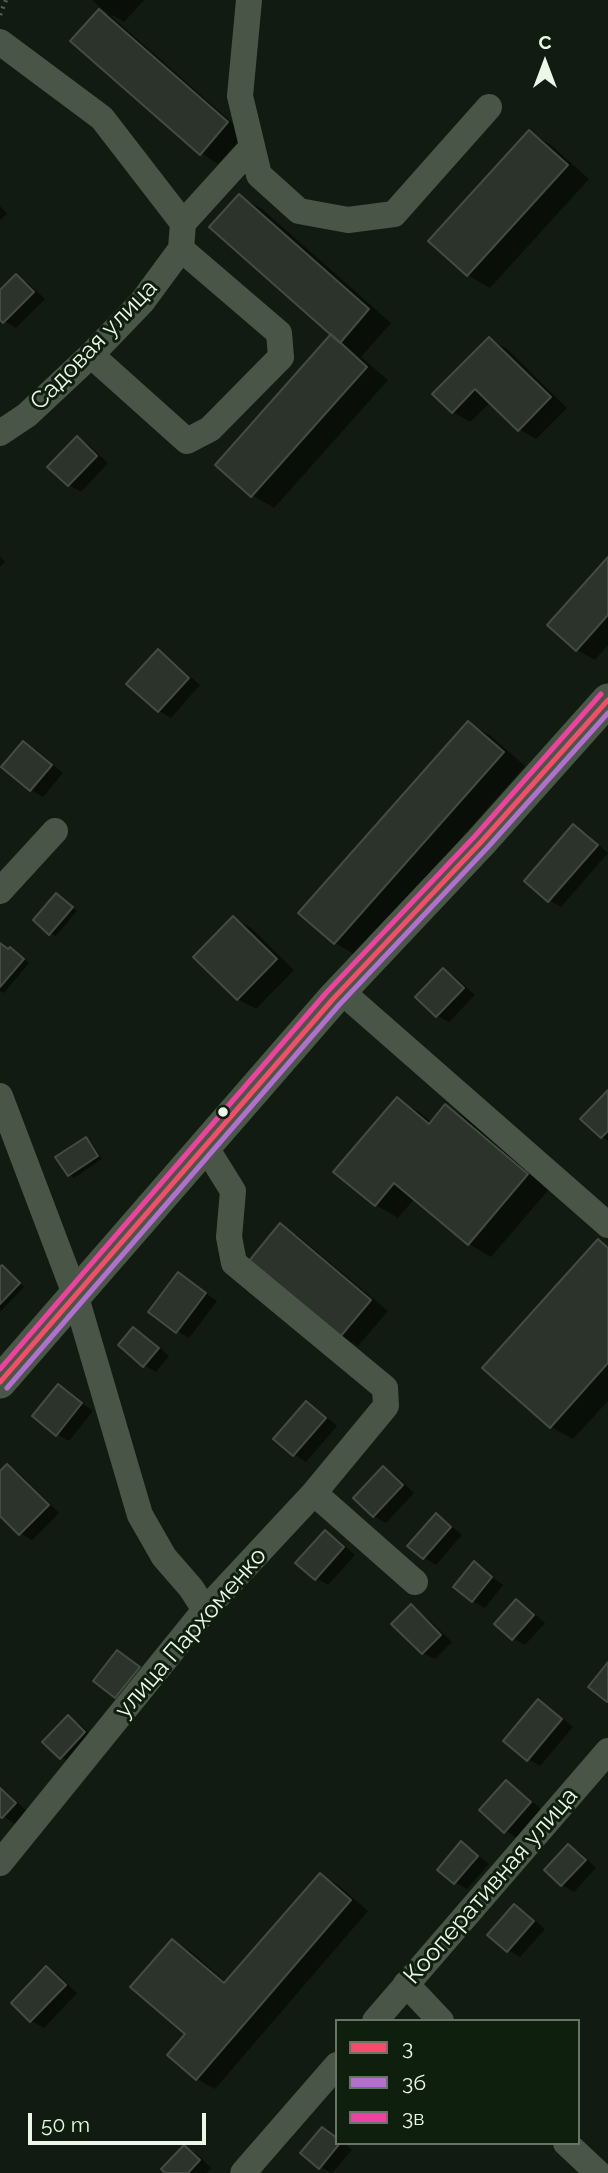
<!DOCTYPE html>
<meta charset="utf-8">
<style>
body{margin:0}
#map{position:relative;width:608px;height:2173px;overflow:hidden;background:#121b11;font-family:Raleway,sans-serif}
canvas{display:block}
.legend{position:absolute;left:335px;top:2019px;width:245px;height:126px;box-sizing:border-box;background:#0e1f0d;border:2px solid #677565;margin:0;padding:9px 12px;list-style:none;font-size:21px;color:#ecf7ea}
.legend li{display:flex;align-items:center;gap:14px;height:35px}
.legend b{width:35px;border:2px solid #677565}
.north{position:absolute;left:510px;top:28px;width:70px;height:70px;-webkit-text-stroke:5px #0e1f0d;paint-order:stroke;rotate:0deg;font-size:19px;font-weight:700;line-height:28px;text-align:center;color:#ecf7ea}
.north::after{content:'';display:block;margin:auto;width:24px;height:32px;background:#ecf7ea;clip-path:polygon(50% 0,100% 100%,50% 72%,0 100%)}
.scale{position:absolute;left:28px;top:2113px;width:178px;height:32px;box-sizing:border-box;border:4px solid #ecf7ea;border-top:0;padding-left:9px;font-size:21px;line-height:24px;white-space:nowrap;color:#ecf7ea;-webkit-text-stroke:5px #0e1f0d;paint-order:stroke}
</style>
<div id="map">
<canvas width="608" height="2173"></canvas>
<ul class="legend">
<li><b style="height:9px;background:#f44d6c"></b>3</li>
<li><b style="height:9px;background:#b36fd0"></b>3б</li>
<li><b style="height:9px;background:#f240a1"></b>3в</li>
</ul>
<div class="north">С</div>
<div class="scale">50 m</div>
</div>
<script>
const context = document.querySelector('canvas').getContext('2d');
context.lineJoin = 'round';
function fillPath(path, color) { context.fillStyle = color; context.fill(path, 'evenodd'); }
const toPath = rows => new Path2D(rows.map(r => 'M' + r).join(''));
function stroke(path, color, width, dash) { context.strokeStyle = color; context.lineWidth = width; context.lineCap = dash ? 'butt' : 'round'; context.setLineDash(dash || []); context.stroke(path); }
function drawText(font, color, halo, rows, align = 'center') {
  context.font = font + ' Raleway,sans-serif'; context.lineWidth = 6; context.setLineDash([]); context.textBaseline = 'middle'; context.strokeStyle = halo; context.fillStyle = color; for (const [text, x, y, turn = 0] of rows) {
    context.save(); context.translate(x, y); context.rotate((+turn || 0) * Math.PI / 180); context.textAlign = isNaN(turn) ? turn : align; if (halo) context.strokeText(text, 0, 0); context.fillText(text, 0, 0); context.restore();
  }
}
fillPath(toPath([
 [92,0,144,0,124,22,112,15,111,16,245,134,218,164,201,153,99,11,107,16,108,14],
 [529,132,551,145,589,179,490,288,468,275,430,241],
 [239,196,262,209,391,323,361,357,388,380,274,508,252,495,333,334],
 [0,206,7,214,0,220],
 [16,277,28,283,45,299,16,328,0,318,0,293],
 [490,339,507,349,567,408,536,439,519,429,491,402,470,422,453,412],
 [77,438,89,445,108,463,81,492,69,485],
 [0,556,5,562,0,567],
 [608,559,608,645,595,660,577,650],
 [158,652,170,659,200,685,171,718,159,711],
 [469,723,491,736,525,766,357,956,335,943],
 [24,743,36,750,63,773,43,797,31,790,4,767],
 [574,826,586,833,608,853,561,907,549,900],
 [61,898,77,911,56,936,50,933],
 [233,918,251,928,294,970,256,1009,238,999],
 [0,944,9,951,10,949,16,952,29,963,4,993,0,991],
 [443,970,455,977,475,995,449,1022,437,1016],
 [608,1093,608,1141,602,1137],
 [397,1100,419,1112,432,1123,446,1107,468,1119,550,1188,491,1257,469,1244,415,1198,398,1218,376,1205],
 [86,1139,91,1142,102,1159,74,1178,69,1174],
 [281,1226,298,1236,388,1311,358,1346,341,1336],
 [598,1241,608,1247,608,1401,573,1439,551,1427],
 [0,1270,8,1271,24,1287,0,1312],
 [178,1274,217,1301,189,1338,177,1331],
 [134,1329,146,1336,169,1356,156,1372,144,1365],
 [58,1386,93,1411,69,1441,57,1434],
 [306,1403,318,1410,337,1426,306,1462,295,1455,276,1439],
 [7,1466,19,1473,59,1513,32,1540,20,1533,0,1513,0,1474],
 [383,1468,395,1475,414,1493,386,1523,374,1516],
 [436,1516,448,1523,462,1535,436,1565,424,1558],
 [325,1532,337,1539,355,1555,328,1585,316,1578],
 [474,1564,503,1585,485,1608,473,1601],
 [516,1602,528,1608,545,1623,525,1645,513,1638],
 [411,1607,423,1614,452,1642,435,1659,423,1653],
 [118,1652,150,1675,128,1704,116,1697],
 [538,1701,550,1708,573,1727,540,1766,528,1759],
 [68,1717,80,1724,96,1740,73,1764,61,1757],
 [506,1782,518,1789,542,1810,517,1838,506,1831,481,1810],
 [0,1787,27,1811,15,1824,0,1814],
 [462,1844,489,1864,467,1889,455,1882],
 [569,1846,581,1853,596,1868,574,1892,562,1885,546,1870],
 [320,1875,338,1885,368,1911,215,2089,197,2079,169,2055,187,2034,173,1941,190,1951,227,1983],
 [515,1907,527,1913,545,1929,520,1957,508,1950],
 [46,1968,58,1975,77,1993,44,2028,32,2021,13,2003],
 [323,2129,337,2138,337,2143,344,2143,352,2150,332,2173,320,2167],
 [185,2147,197,2154,211,2168,206,2173,168,2173]
]), '#0007');
const building = toPath([
 [99,9,228,122,200,155,70,41,99,9],
 [529,130,568,165,467,276,428,241,529,130],
 [239,194,369,309,340,343,209,227,239,194],
 [16,274,34,292,3,323,0,320,0,290,16,274],
 [331,334,367,367,251,497,215,465,331,334],
 [489,337,551,397,518,431,475,389,452,413,432,394,489,337],
 [77,436,97,456,68,486,47,467,77,436],
 [608,557,608,615,576,651,547,625,608,557],
 [158,649,189,678,158,712,126,684,158,649],
 [468,721,504,752,334,944,298,913,468,721],
 [23,741,52,765,30,791,1,767,23,741],
 [573,824,598,845,548,902,524,881,573,824],
 [56,893,73,907,49,935,33,920,56,893],
 [233,916,277,959,237,1000,193,957,233,916],
 [0,943,8,949,10,947,24,959,0,987,0,943],
 [443,968,464,988,436,1017,415,997,443,968],
 [608,1090,608,1131,601,1138,580,1119,608,1090],
 [397,1097,429,1124,445,1104,528,1174,468,1245,394,1183,375,1206,333,1172,397,1097],
 [86,1137,98,1156,68,1176,55,1157,86,1137],
 [280,1223,371,1300,340,1337,249,1261,280,1223],
 [598,1239,608,1248,608,1363,550,1428,482,1368,598,1239],
 [2,1265,20,1283,0,1304,0,1267,2,1265],
 [178,1272,206,1293,176,1333,148,1312,178,1272],
 [133,1327,159,1348,143,1367,118,1345,133,1327],
 [58,1384,82,1403,56,1436,32,1416,58,1384],
 [306,1401,326,1418,293,1456,273,1439,306,1401],
 [7,1464,49,1505,19,1535,0,1516,0,1471,7,1464],
 [383,1466,403,1485,373,1517,353,1498,383,1466],
 [436,1513,451,1527,423,1559,407,1546,436,1513],
 [325,1530,344,1547,315,1580,295,1563,325,1530],
 [474,1561,492,1577,472,1602,453,1587,474,1561],
 [516,1599,534,1615,512,1640,494,1624,516,1599],
 [411,1604,441,1635,422,1654,391,1624,411,1604],
 [117,1650,140,1667,115,1698,93,1681,117,1650],
 [608,1662,608,1701,607,1702,588,1687,608,1662],
 [538,1699,562,1719,527,1761,503,1741,538,1699],
 [68,1715,85,1732,60,1759,42,1742,68,1715],
 [506,1780,531,1802,504,1833,479,1810,506,1780],
 [0,1788,16,1803,2,1818,0,1817,0,1788],
 [461,1841,478,1856,454,1884,437,1870,461,1841],
 [568,1844,586,1860,561,1886,544,1870,568,1844],
 [320,1873,351,1900,196,2080,167,2055,185,2034,130,1987,172,1939,224,1983,320,1873],
 [514,1904,534,1921,507,1952,487,1935,514,1904],
 [46,1966,66,1985,30,2022,11,2003,46,1966],
 [322,2127,337,2138,337,2143,340,2143,319,2169,300,2153,322,2127],
 [184,2145,200,2160,188,2173,165,2173,161,2169,184,2145]
]);
fillPath(building, '#2b332b');
stroke(building, '#434b42', 2);
stroke(toPath([
 [0,15,6,0]
]), '#535c52', 4.5, [2, 5]);
stroke(toPath([
 [249,0,240,96,259,175,299,211,348,220,394,214,489,107],
 [0,42,102,118,183,223],
 [91,355,187,441,210,429,281,357,279,333,181,249,183,223,252,147],
 [0,433,27,415,91,355,142,302,181,249],
 [0,891,55,831],
 [341,991,608,1225],
 [0,1096,75,1294,140,1515,164,1557,191,1588,205,1610],
 [314,1493,415,1582],
 [0,1863,205,1610,314,1493,386,1406,385,1388,234,1263,229,1237,233,1191,205,1146],
 [406,1984,441,2021],
 [375,2021,608,1751],
 [566,2143,598,2173],
 [243,2173,337,2065]
]), '#495647', 26);
stroke(toPath([
 [0,1382,333,999,481,842,608,700]
]), '#485746', 33);
stroke(toPath([
 [0,1382,333,999,481,842,608,700]
]), '#f44d6c', 5);
stroke(toPath([
 [7,1388,339,1005,487,848,608,713]
]), '#b36fd0', 5);
stroke(toPath([
 [0,1369,326,993,475,836,601,694]
]), '#f240a1', 5);
for (const [x, y, r, color] of [
 [223,1112,6,"#ecf7ea"]
]) { const dot = new Path2D(); dot.arc(x, y, r, 0, 2 * Math.PI); context.fillStyle = color; context.fill(dot); stroke(dot, '#0e1f0d', 2.5); }
drawText('24px', '#ecf7ea', '#0e1f0d', [
 ["Садовая улица",94,345,-46],
 ["улица Пархоменко",191,1633,-49],
 ["Кооперативная улица",491,1886,-49]
]);
</script>
